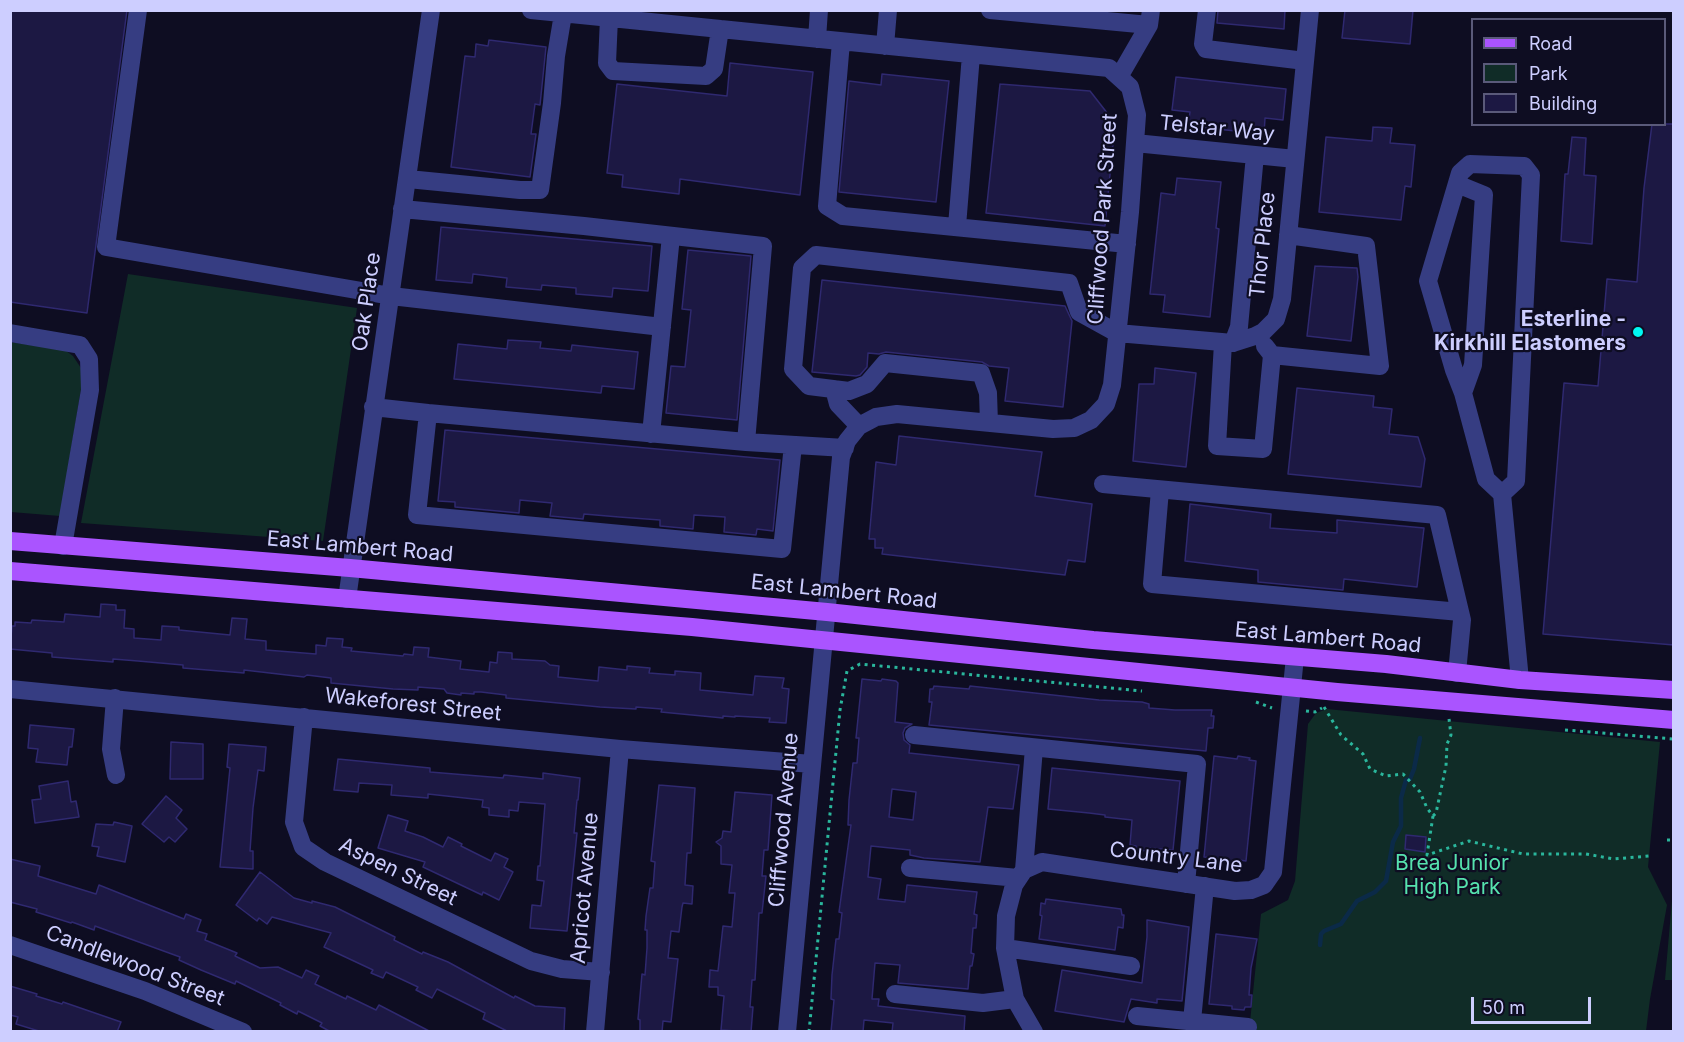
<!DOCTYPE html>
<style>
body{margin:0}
#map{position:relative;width:1684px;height:1042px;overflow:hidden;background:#0e0d22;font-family:Inter,sans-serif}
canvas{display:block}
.frame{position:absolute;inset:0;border:12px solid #cdceff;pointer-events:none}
.legend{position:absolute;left:1471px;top:18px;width:195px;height:108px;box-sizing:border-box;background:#0e0d22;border:2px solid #5a5a7a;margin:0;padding:8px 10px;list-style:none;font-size:18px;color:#cdceff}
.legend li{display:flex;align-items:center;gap:12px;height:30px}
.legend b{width:30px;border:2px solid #5a5a7a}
.scale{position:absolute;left:1471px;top:997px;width:120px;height:27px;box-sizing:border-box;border:3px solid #cdceff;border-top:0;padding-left:8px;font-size:18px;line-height:21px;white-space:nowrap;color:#cdceff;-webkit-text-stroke:4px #0e0d22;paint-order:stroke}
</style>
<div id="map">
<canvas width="1684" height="1042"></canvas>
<div class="frame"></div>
<ul class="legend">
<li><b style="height:8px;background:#aa54ff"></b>Road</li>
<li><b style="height:16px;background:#102c27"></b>Park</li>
<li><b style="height:16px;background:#1c1843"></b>Building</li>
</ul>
<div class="scale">50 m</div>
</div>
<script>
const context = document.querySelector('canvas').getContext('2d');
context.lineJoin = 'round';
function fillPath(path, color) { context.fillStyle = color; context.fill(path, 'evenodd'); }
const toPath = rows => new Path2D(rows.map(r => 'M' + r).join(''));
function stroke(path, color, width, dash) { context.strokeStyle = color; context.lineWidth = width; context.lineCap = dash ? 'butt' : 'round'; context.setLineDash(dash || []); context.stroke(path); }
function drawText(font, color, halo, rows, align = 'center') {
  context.font = font + ' Inter,sans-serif'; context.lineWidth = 4.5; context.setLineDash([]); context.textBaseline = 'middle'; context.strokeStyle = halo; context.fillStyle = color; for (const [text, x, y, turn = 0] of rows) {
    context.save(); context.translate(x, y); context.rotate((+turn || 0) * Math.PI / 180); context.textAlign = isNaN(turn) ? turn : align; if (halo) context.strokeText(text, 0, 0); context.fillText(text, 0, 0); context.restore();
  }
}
fillPath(toPath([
 [128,274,357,308,323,541,81,523],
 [10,342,65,350,73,356,81,368,83,377,60,516,11,512],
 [1327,709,1660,742,1648,867,1667,905,1650,999,1646,1031,1249,1032,1261,914,1288,900,1295,881,1308,724,1316,713],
 [1673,889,1673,980,1665,980]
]), '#102c27');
stroke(toPath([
 [1320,945,1321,934,1324,931,1341,924,1357,901,1375,892,1386,881,1393,842,1401,826,1401,798,1406,780,1410,779,1414,769,1420,738]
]), '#0b2a48', 4.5);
const building = toPath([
 [10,10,127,10,87,313,10,302,10,10],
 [1218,10,1285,10,1284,29,1217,23,1218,10],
 [1345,10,1413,10,1410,44,1342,38,1345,10],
 [489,40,546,47,540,105,535,104,531,134,536,134,530,177,451,167,465,56,475,57,476,44,488,46,489,40],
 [730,63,813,72,800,195,680,179,679,194,622,187,623,175,607,173,617,84,727,96,730,63],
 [882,74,949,81,936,202,839,192,849,81,881,85,882,74],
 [1176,77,1286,89,1283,120,1265,118,1264,134,1188,126,1190,112,1172,110,1176,77],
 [1000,84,1090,91,1115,123,1105,226,986,213,1000,84],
 [1652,124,1674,124,1674,645,1543,634,1564,383,1598,386,1607,279,1637,282,1644,188,1652,124],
 [1373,127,1392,128,1390,143,1415,145,1411,187,1405,186,1401,220,1319,212,1326,137,1372,141,1373,127],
 [1572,137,1586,138,1584,175,1596,176,1592,244,1561,241,1565,174,1568,174,1572,137],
 [1177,178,1221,182,1216,228,1219,229,1210,317,1163,312,1165,295,1150,294,1161,193,1175,195,1177,178],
 [441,227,652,246,648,291,613,288,612,297,576,294,576,288,542,285,541,290,506,287,507,278,473,274,472,283,436,280,441,227],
 [688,250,751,256,737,420,666,413,671,366,685,367,691,310,682,309,688,250],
 [1315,266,1357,268,1358,277,1351,341,1307,336,1315,266],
 [822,280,1065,306,1072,321,1063,407,1005,401,1009,368,989,366,982,362,886,352,879,354,868,353,867,367,860,375,856,376,812,372,822,280],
 [508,340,541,342,540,348,571,351,572,345,638,352,634,389,602,386,601,393,454,379,458,344,507,349,508,340],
 [1155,368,1196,373,1186,467,1133,461,1139,384,1154,384,1155,368],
 [1297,388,1374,396,1373,407,1392,409,1389,434,1418,437,1425,459,1421,487,1288,474,1297,388],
 [445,430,780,460,773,531,757,529,756,535,724,532,725,517,694,515,693,529,660,526,660,520,619,517,584,514,583,519,550,516,552,503,520,500,519,513,455,507,455,502,438,501,445,430],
 [899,436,1042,452,1035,496,1092,504,1085,562,1068,560,1065,575,882,554,883,548,875,548,875,539,869,539,876,462,896,465,899,436],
 [1190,504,1271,514,1270,528,1337,533,1337,520,1424,528,1417,587,1344,579,1343,590,1258,582,1258,570,1185,561,1190,504],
 [101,604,116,605,116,610,125,610,124,628,134,629,134,638,161,640,162,626,179,627,179,630,230,635,232,618,247,619,245,639,266,641,266,650,316,654,316,645,326,646,327,638,343,639,342,647,352,648,351,651,403,656,404,654,413,655,414,647,429,648,428,657,461,661,460,669,489,672,490,662,497,663,498,652,512,653,512,659,545,661,550,665,559,666,558,677,598,681,599,667,627,670,627,666,650,668,649,673,675,675,675,671,701,673,700,690,753,695,755,676,784,678,782,688,789,689,786,723,769,722,770,718,735,716,735,717,723,716,723,718,661,712,662,709,636,707,636,709,600,707,506,698,506,695,481,692,474,692,474,694,461,693,461,695,447,693,444,689,418,687,418,690,393,689,331,683,331,678,307,675,304,677,244,670,244,673,183,668,183,665,138,661,113,659,113,662,52,657,52,653,10,649,12,626,15,626,15,622,31,623,32,620,64,622,65,614,100,617,101,604],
 [862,679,881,681,882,679,896,681,898,683,895,722,912,724,905,728,903,733,904,740,910,745,909,753,1019,765,1013,809,988,807,980,862,924,858,910,855,910,850,871,846,868,877,881,879,878,899,905,902,907,885,977,892,974,914,977,915,976,928,973,928,971,953,974,954,972,966,970,966,968,989,898,983,900,965,875,963,872,999,879,999,878,1006,965,1016,964,1032,892,1032,893,1023,864,1020,863,1032,831,1032,834,1000,831,999,832,975,836,939,839,939,842,913,839,912,851,825,848,825,849,800,853,763,857,763,859,738,856,738,862,679],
 [892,789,916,792,913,820,889,817,892,789],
 [934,686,969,689,970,686,1099,700,1142,702,1149,704,1149,708,1175,710,1212,710,1211,716,1214,716,1213,728,1208,728,1206,751,929,725,932,702,929,702,930,689,933,689,934,686],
 [30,725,74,729,72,747,69,747,67,765,36,762,38,749,28,748,30,725],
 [171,742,203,744,203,779,170,779,171,742],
 [229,744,266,747,264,771,258,770,253,808,250,851,253,851,253,869,220,867,230,768,227,767,229,744],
 [1214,756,1237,759,1238,756,1250,758,1249,760,1256,761,1246,861,1239,860,1239,863,1227,862,1227,859,1204,857,1214,756],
 [338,759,430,768,430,772,503,778,504,775,543,779,543,773,580,778,578,800,577,800,574,833,577,833,567,931,530,928,532,905,541,906,544,881,537,880,538,866,540,866,545,804,519,802,518,811,509,810,509,817,489,815,489,808,482,807,483,800,428,794,428,798,391,795,392,785,359,783,358,792,334,790,338,759],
 [1052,768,1180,781,1173,850,1148,848,1148,851,1136,850,1136,846,1130,845,1132,820,1105,817,1105,815,1089,813,1048,809,1052,768],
 [68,781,71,802,76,801,79,817,35,823,32,800,41,799,39,786,68,781],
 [659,785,695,788,691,853,687,853,685,885,693,886,692,904,683,903,682,907,679,932,671,931,668,958,678,959,671,1022,663,1021,662,1032,640,1032,640,1020,638,1019,642,974,645,975,647,948,647,930,645,930,646,916,650,888,653,888,655,862,651,861,659,785],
 [735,792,772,795,768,850,764,850,762,876,766,876,762,913,759,913,755,980,752,980,750,1007,753,1007,751,1032,721,1030,724,996,718,995,718,987,709,987,710,970,718,971,723,926,732,927,735,893,729,893,732,865,721,864,721,846,716,842,722,838,723,831,731,832,735,792],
 [166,796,182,810,176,818,187,829,175,842,169,837,164,842,142,824,166,796],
 [388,815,408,821,405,831,423,837,443,847,448,837,462,844,461,846,491,861,495,853,508,859,504,867,513,872,499,900,483,892,482,895,423,867,425,862,378,848,388,815],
 [114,822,132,826,125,862,97,856,99,847,92,846,96,824,113,825,114,822],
 [1406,835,1426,837,1425,852,1405,849,1406,835],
 [10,859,40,866,38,876,96,894,99,885,184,919,186,914,201,920,197,931,207,934,205,940,237,953,235,956,260,968,278,967,302,978,306,970,319,976,315,984,346,999,347,996,376,1010,379,1005,431,1032,331,1032,320,1026,322,1023,298,1011,297,1014,280,1005,281,1003,236,981,235,984,201,970,179,960,180,957,95,926,94,930,72,922,71,923,36,912,37,909,10,902,10,859],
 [260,872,294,898,312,903,312,901,335,907,395,937,394,940,422,954,423,952,448,962,514,998,515,996,535,1006,565,1008,564,1032,509,1032,483,1019,485,1013,437,989,432,998,416,990,418,987,386,972,383,978,371,973,373,970,324,947,331,933,272,917,267,924,259,918,257,921,236,905,260,872],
 [1046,899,1121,909,1122,915,1124,915,1123,928,1118,927,1115,950,1039,939,1042,916,1040,915,1041,903,1045,904,1046,899],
 [1147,920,1189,927,1182,1001,1157,999,1157,1003,1131,999,1124,1022,1055,1011,1062,970,1142,983,1147,937,1147,920],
 [1216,934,1257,939,1251,968,1249,995,1252,995,1251,1007,1245,1007,1244,1010,1232,1009,1232,1006,1209,1004,1216,934],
 [10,986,37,994,36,996,62,1004,63,1002,121,1022,117,1032,42,1032,16,1024,18,1017,10,1015,10,986]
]);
fillPath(building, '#1c1843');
stroke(building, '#2f2970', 1.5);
stroke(toPath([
 [1256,702,1272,708],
 [1324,707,1341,735,1363,754,1370,769,1386,776,1403,774,1420,792,1427,808,1433,816,1427,855,1469,841,1523,854,1586,854,1614,859,1649,856],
 [1306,711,1315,712,1322,708],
 [1565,730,1674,739],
 [1433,816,1436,813,1446,766,1447,744,1451,735,1449,719],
 [1667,840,1674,840],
 [809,1032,840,710,847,671,860,664,1142,691]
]), '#2ab69c', 3, [3, 4.5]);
stroke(toPath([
 [138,10,106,247,391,296,662,327],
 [531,10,1109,68,1130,87,1137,115,1130,212,1112,385,1106,404,1091,420,1074,428,1053,429,897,414,876,417,859,426,847,441,841,457,787,1032],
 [990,10,1149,25],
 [1207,10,1203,44,1206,49,1305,61],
 [609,18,607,63,613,71,706,76,714,69,720,29],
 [817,39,819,10],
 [841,42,827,206,843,216,1127,244],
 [885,46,888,10],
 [1119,77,1149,25,1151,10],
 [1135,143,1295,159],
 [408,179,520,190,540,190,552,103,556,56,563,14],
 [1457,184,1484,195,1473,365,1463,393,1486,479,1502,494,1520,680],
 [402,209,584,226,763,246,746,442,845,448],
 [957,226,971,55],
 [10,333,80,345,89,359,90,390,63,546],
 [1223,343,1217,446,1263,449,1272,355,1265,346],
 [1233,343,1239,327,1255,155],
 [1272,355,1380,366,1366,246,1288,235],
 [834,389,838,404,859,426],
 [1463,393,1454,370,1428,281,1460,173,1470,164,1524,166,1531,175,1516,481,1502,494],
 [373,407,428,413,417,515,782,549,793,445],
 [428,413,746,442],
 [989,423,988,393,981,373,885,363,867,384,849,391,809,386,793,369,802,268,816,255,1069,283,1079,312,1117,333,1233,343,1255,336,1263,332,1276,319,1282,299,1310,10],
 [651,434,671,236],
 [1103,484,1437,515,1462,620,1457,673],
 [1160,490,1152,584,1460,612],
 [347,599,431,10],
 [10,689,620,749,812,764],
 [115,698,111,749,116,775],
 [304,717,294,822,303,847,325,862,531,961,562,969,601,972],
 [914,735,1197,764,1186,884],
 [910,868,1018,878],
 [1024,870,1034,748],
 [10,945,145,991,243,1032],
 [1005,948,1131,966],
 [895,994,983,1003,1015,999],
 [1137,1016,1248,1027],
 [1192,1021,1205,886],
 [595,1032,620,749],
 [1034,1032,1015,999,1005,948,1006,916,1014,885,1024,870,1042,862,1235,891,1251,890,1264,885,1273,872,1295,657]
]), '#363d82', 18);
stroke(toPath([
 [10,541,350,568,827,612,1093,640,1386,664,1520,680,1674,690],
 [10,571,692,627,1337,692,1674,720]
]), '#aa54ff', 18);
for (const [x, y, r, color] of [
 [1638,332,6,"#00f8f2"]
]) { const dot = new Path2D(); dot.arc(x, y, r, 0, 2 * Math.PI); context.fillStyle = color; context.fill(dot); stroke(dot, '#0e0d22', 2); }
drawText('21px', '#cdceff', '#0e0d22', [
 ["Telstar Way",1217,129,6],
 ["Cliffwood Park Street",1103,219,-86],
 ["Thor Place",1263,245,-84],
 ["Oak Place",367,302,-82],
 ["East Lambert Road",360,547,5],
 ["East Lambert Road",844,592,6],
 ["East Lambert Road",1328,638,5],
 ["Wakeforest Street",413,705,6],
 ["Cliffwood Avenue",784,820,-85],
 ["Country Lane",1176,858,7],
 ["Aspen Street",398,872,26],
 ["Apricot Avenue",585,888,-85],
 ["Candlewood Street",135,966,21]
]);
drawText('bold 21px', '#cdceff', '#0e0d22', [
 ["Esterline -",1626,320],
 ["Kirkhill Elastomers",1626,344]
], 'right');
drawText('21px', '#56e2ae', '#0e0d22', [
 ["Brea Junior",1452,864],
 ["High Park",1452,888]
]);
</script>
